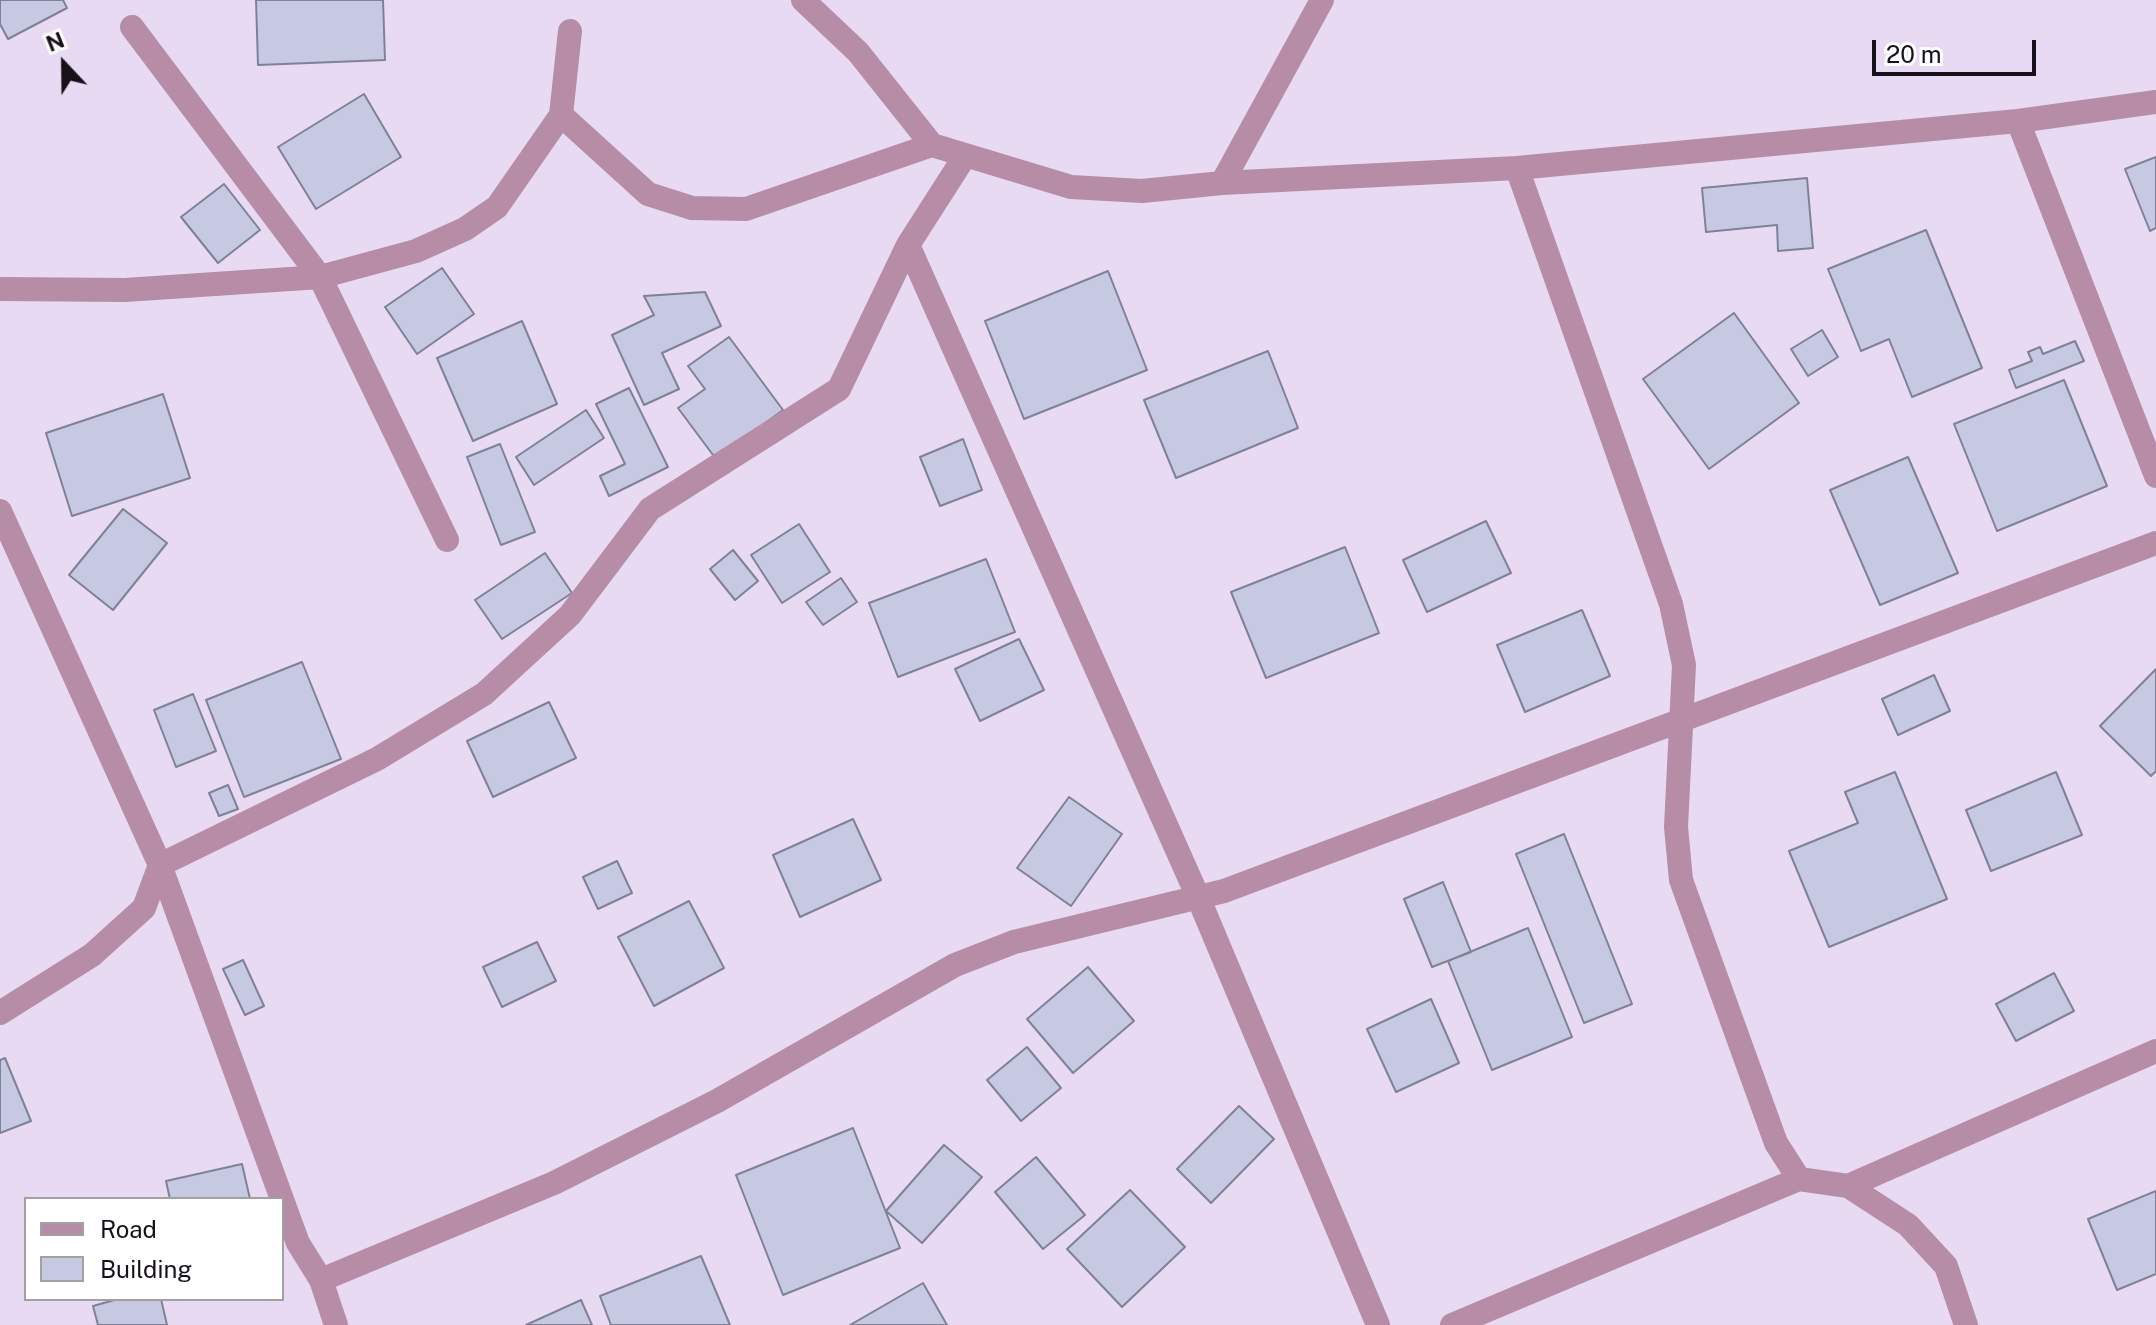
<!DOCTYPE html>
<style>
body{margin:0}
#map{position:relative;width:2156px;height:1325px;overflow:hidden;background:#e8daf2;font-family:"Public Sans",sans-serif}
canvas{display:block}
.legend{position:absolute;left:24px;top:1197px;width:260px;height:104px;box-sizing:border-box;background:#fff;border:2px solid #a2a0a3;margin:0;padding:10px 14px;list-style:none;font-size:24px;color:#17121a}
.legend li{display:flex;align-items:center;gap:16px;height:40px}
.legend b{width:40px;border:2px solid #a2a0a3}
.north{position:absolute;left:24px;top:24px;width:80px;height:80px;-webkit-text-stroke:6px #fff;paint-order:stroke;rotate:338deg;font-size:22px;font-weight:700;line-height:32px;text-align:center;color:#17121a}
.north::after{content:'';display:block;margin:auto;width:28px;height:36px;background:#17121a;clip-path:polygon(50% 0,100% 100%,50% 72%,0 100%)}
.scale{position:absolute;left:1872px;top:40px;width:164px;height:36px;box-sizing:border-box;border:4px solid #17121a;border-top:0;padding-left:10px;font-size:24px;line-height:28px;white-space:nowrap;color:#17121a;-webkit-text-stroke:6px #fff;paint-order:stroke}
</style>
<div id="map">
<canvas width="2156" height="1325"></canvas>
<ul class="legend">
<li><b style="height:10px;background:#b68ca6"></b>Road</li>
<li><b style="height:22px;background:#c7c9e2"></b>Building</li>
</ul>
<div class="north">N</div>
<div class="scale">20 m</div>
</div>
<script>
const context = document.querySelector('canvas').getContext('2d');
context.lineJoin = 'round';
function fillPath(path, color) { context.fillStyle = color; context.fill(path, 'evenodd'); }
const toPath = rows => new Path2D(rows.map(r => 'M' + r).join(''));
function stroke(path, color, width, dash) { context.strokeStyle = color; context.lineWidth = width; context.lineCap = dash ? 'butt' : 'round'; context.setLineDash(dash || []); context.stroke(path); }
const building = toPath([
 [0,0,63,0,67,8,8,39,0,24,0,0],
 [256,0,383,0,385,60,258,65,256,0],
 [364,94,401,157,316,209,278,147,364,94],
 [2156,157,2156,228,2150,231,2125,169,2156,157],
 [1807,178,1813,248,1778,251,1777,225,1706,232,1702,188,1807,178],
 [224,184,260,230,218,263,181,217,224,184],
 [1926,230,1982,368,1912,397,1889,339,1861,351,1828,269,1926,230],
 [442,268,474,314,417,354,385,307,442,268],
 [1108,271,1147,370,1024,419,985,321,1108,271],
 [705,292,721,326,662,353,679,389,644,405,612,335,654,315,644,296,705,292],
 [1734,313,1799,403,1709,469,1643,379,1734,313],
 [522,321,557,404,473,441,437,358,522,321],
 [1822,330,1838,357,1808,376,1791,349,1822,330],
 [729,337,783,410,716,459,678,408,705,389,688,366,729,337],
 [2075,341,2084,361,2016,388,2009,370,2032,361,2028,352,2040,347,2043,354,2075,341],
 [1268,351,1298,428,1176,478,1144,400,1268,351],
 [2064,380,2107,486,1997,531,1954,424,2064,380],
 [629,388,668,467,609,496,600,476,625,464,596,404,629,388],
 [163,394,190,478,72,516,46,433,163,394],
 [586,410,604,438,534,485,516,457,586,410],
 [963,439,982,490,940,506,920,457,963,439],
 [500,444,535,532,501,545,467,457,500,444],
 [1908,457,1958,573,1880,605,1830,490,1908,457],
 [123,509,167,543,113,610,69,575,123,509],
 [1486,521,1511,573,1427,612,1403,560,1486,521],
 [799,524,830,572,782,603,751,555,799,524],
 [1345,547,1379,633,1266,678,1231,592,1345,547],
 [733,550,758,581,735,600,710,569,733,550],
 [545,553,572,593,502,639,475,600,545,553],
 [986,559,1015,632,898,677,869,603,986,559],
 [841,578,857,602,823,625,806,602,841,578],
 [1582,610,1610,676,1525,712,1497,645,1582,610],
 [1019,639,1044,690,980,721,955,669,1019,639],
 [302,662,341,759,244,797,206,700,302,662],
 [2156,669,2156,771,2151,776,2100,726,2156,669],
 [1934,675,1950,711,1898,735,1882,699,1934,675],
 [193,694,216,751,176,767,154,710,193,694],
 [549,702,576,758,493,797,467,741,549,702],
 [1895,772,1947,899,1829,947,1789,851,1858,823,1845,792,1895,772],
 [2056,772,2082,835,1991,871,1966,810,2056,772],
 [228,785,238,809,219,816,209,793,228,785],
 [1069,797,1122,834,1071,906,1017,868,1069,797],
 [853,819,881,880,800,917,773,855,853,819],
 [1564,834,1632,1004,1584,1023,1516,854,1564,834],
 [617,861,632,893,598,909,583,877,617,861],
 [1443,882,1471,952,1432,967,1404,899,1443,882],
 [689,901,724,968,654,1006,618,937,689,901],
 [1528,928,1572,1037,1492,1070,1448,961,1528,928],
 [537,942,556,981,502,1007,483,967,537,942],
 [243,960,264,1006,245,1015,223,969,243,960],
 [1088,967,1134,1021,1073,1073,1027,1019,1088,967],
 [2054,973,2074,1011,2016,1041,1996,1004,2054,973],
 [1431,999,1459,1063,1396,1092,1367,1029,1431,999],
 [1027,1047,1061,1088,1021,1121,987,1080,1027,1047],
 [5,1058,31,1121,0,1133,0,1060,5,1058],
 [1239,1106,1274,1139,1211,1203,1177,1169,1239,1106],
 [853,1128,900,1248,783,1295,736,1175,853,1128],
 [944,1145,982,1177,922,1243,886,1211,944,1145],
 [1036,1157,1085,1215,1043,1249,995,1192,1036,1157],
 [242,1164,250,1199,170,1199,166,1181,242,1164],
 [1130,1190,1185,1247,1122,1307,1067,1249,1130,1190],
 [2156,1191,2156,1274,2117,1290,2088,1219,2156,1191],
 [701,1256,730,1325,611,1325,600,1296,701,1256],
 [923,1283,947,1325,850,1325,923,1283],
 [118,1299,161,1299,167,1325,98,1325,93,1306,118,1299],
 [581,1300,592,1325,526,1325,581,1300]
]);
fillPath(building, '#c7c9e2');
stroke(building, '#7f8198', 2);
stroke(toPath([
 [803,0,858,52,932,145,1071,187,1142,191,1222,183,1517,168,2018,121,2156,102],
 [132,27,320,277,447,540],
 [561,115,648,194,692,208,746,209,932,145],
 [2018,121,2156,476],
 [1517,168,1671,604,1684,665,1676,827,1681,880,1776,1143,1799,1179],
 [1222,183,1322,0],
 [908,245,1198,897,1378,1325],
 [0,289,125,290,320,277,416,251,465,229,497,207,561,115,570,31],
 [0,511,160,865,298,1243,321,1280,336,1325],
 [0,1013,92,955,144,908,160,865,377,759,484,694,570,615,650,509,839,389,908,245,965,156],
 [1848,1186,1908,1225,1946,1266,1966,1325],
 [321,1280,554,1183,717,1101,955,965,1014,942,1224,891,2156,543],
 [1452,1325,1799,1179,1848,1186,2156,1051]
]), '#b68ca6', 24);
</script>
